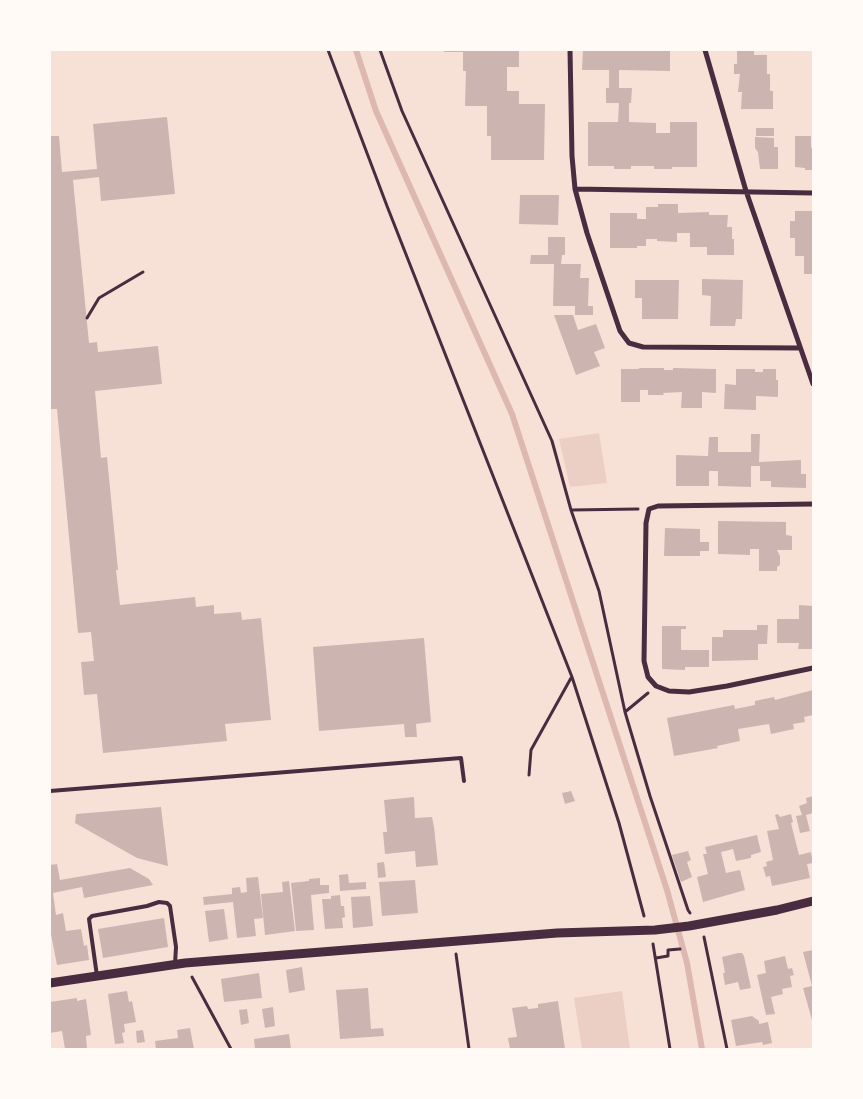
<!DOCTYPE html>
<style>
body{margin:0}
#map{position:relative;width:863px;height:1099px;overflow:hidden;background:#f7e1d7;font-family:"Playfair Display",serif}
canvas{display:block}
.frame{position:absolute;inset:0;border:51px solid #fffaf5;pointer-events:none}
</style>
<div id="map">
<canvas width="863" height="1099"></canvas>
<div class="frame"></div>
</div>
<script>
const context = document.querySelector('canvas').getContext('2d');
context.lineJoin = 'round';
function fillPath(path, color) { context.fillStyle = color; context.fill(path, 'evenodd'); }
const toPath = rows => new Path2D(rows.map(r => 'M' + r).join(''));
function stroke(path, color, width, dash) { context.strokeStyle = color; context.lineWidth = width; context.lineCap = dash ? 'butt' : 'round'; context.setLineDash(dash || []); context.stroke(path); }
fillPath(toPath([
 [599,433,607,483,570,487,559,439],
 [622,991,630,1049,582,1049,574,998]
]), '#ebcfc5');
stroke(toPath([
 [356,50,376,111,512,414,667,890,687,963,702,1049]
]), '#dcb8b0', 6);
fillPath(toPath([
 [444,50,519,51,519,67,507,67,507,91,519,91,519,104,545,104,544,160,491,160,491,136,487,136,487,106,465,106,466,71,463,71,463,52,444,52],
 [583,50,670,50,670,71,619,70,619,88,632,88,631,103,629,103,629,122,656,123,656,133,670,133,670,122,697,122,697,167,672,167,672,169,654,169,654,166,631,166,631,169,614,169,614,166,588,166,588,122,618,122,619,103,606,103,606,88,609,88,609,70,582,70],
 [737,50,754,50,754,55,767,55,767,74,770,74,770,91,773,91,773,109,741,109,742,92,738,92,740,74,734,74,734,64,737,64],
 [167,117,175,194,101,201,99,177,73,180,89,343,97,342,98,352,158,346,162,384,95,391,101,458,107,457,118,570,116,570,120,605,195,597,196,607,214,605,214,614,241,612,242,620,261,618,271,720,225,724,227,741,103,753,97,694,84,695,81,662,94,661,91,632,78,633,57,409,50,409,50,136,59,136,62,172,97,169,93,124],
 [756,128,774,128,774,136,756,136],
 [795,136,811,136,811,148,813,148,813,170,805,170,805,168,795,167],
 [755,137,774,138,774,147,778,147,778,169,760,169,758,152,755,148],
 [520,195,559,195,558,225,519,224],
 [658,204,678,204,678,213,709,212,709,215,728,215,727,227,732,227,732,239,734,239,734,255,707,255,707,247,690,247,690,233,677,233,677,242,657,241,657,239,646,239,646,246,637,246,637,248,610,248,610,213,637,213,637,219,646,219,646,207,658,207],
 [795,211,813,211,813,274,804,274,804,256,795,256,795,238,790,238,790,221,795,221],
 [548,237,565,237,565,255,562,255,561,264,581,264,580,278,589,278,588,306,593,306,593,315,575,315,575,306,553,306,554,264,530,264,531,255,548,255],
 [702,279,743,280,742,319,736,319,735,326,710,326,711,296,702,295],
 [635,280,679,280,678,319,642,319,642,298,635,298],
 [554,315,573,315,578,330,596,324,605,348,594,352,600,366,576,375],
 [640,368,664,368,664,370,673,370,673,368,716,369,716,393,702,392,702,408,681,408,682,392,663,393,664,395,648,395,648,390,640,390,640,402,621,402,621,369,638,369],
 [736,369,755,369,755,372,763,372,763,369,776,369,776,380,778,380,778,397,756,396,756,410,724,409,725,384,736,385],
 [751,434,760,434,759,462,801,460,801,474,806,474,806,488,771,487,771,481,760,481,760,466,751,466,751,487,718,486,718,471,709,471,709,486,676,486,676,455,708,456,709,437,718,437,718,452,751,452],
 [718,521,786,522,786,535,792,536,792,550,777,550,780,556,780,565,777,567,777,571,759,571,759,549,750,549,750,555,718,554],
 [665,528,700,529,700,542,709,542,709,551,700,551,700,556,664,556],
 [799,605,813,606,813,648,811,649,798,649,799,643,777,643,777,619,799,619],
 [757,625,768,625,767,644,758,644,758,660,712,661,712,637,723,637,723,630,757,630],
 [662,626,686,626,686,629,681,629,681,650,709,650,709,667,685,667,685,670,662,669],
 [424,638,431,722,416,724,417,737,405,737,404,724,319,731,313,647],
 [813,690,813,715,804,717,805,722,793,724,794,729,771,734,769,724,738,729,740,741,717,746,718,748,674,756,667,718,734,705,735,709,755,705,755,701,774,697,775,700],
 [571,791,575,801,565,804,562,793],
 [813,796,813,813,806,815,810,831,800,833,796,816,802,815,799,806,807,803,806,798],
 [414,797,415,818,432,817,434,827,438,865,416,867,415,851,385,854,383,832,387,832,384,800],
 [161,807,168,866,137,858,75,823,76,814],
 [778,814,780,817,791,814,793,822,791,823,799,855,811,852,813,863,807,864,810,878,772,886,770,876,766,877,763,867,767,866,766,862,773,860,767,831,779,829,775,815],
 [757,835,761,852,751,855,751,858,736,861,733,849,721,852,726,873,740,870,745,890,703,902,697,877,708,874,703,854,707,854,705,847],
 [688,851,691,860,687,862,692,877,681,882,672,855],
 [384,862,386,877,378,878,377,863],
 [57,864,60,880,130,868,149,879,153,885,84,898,82,887,53,893,56,915,63,913,66,931,81,929,84,946,87,945,89,960,57,965,50,929,50,865],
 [348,874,349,883,366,882,366,889,340,891,339,875],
 [258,877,263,918,254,919,256,936,237,938,233,902,204,905,203,897,232,894,232,888,240,887,241,893,247,892,246,878],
 [320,878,320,885,329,885,329,893,311,895,314,930,296,931,291,883,309,881,309,879],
 [415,880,418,913,382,916,379,882],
 [289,881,295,931,265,935,261,894,283,892,282,882],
 [340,895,341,906,344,906,345,917,342,918,343,928,325,929,322,899,331,899,331,896],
 [370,896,373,926,353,928,351,897],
 [224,909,228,939,209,942,205,911],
 [164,918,168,947,103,958,98,929],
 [813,950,813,1020,812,1020,803,988,812,986,803,952],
 [738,953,742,953,744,956,751,988,740,990,738,982,725,985,723,973,725,973,722,957],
 [785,956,788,969,792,968,794,975,790,976,792,987,782,989,783,994,771,997,775,1014,766,1015,757,975,766,973,764,961],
 [302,967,305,990,289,993,286,970],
 [259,973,262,998,224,1002,221,979],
 [368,988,371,1029,383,1028,384,1036,340,1039,336,990],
 [127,991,129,1002,132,1001,136,1022,124,1024,125,1032,122,1033,124,1043,115,1044,108,994],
 [77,998,77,1001,86,999,91,1035,86,1036,87,1049,65,1049,62,1031,50,1033,50,1002],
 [558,1001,565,1049,510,1049,508,1038,517,1037,512,1008,527,1006,528,1009,538,1008,538,1004],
 [273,1007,275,1026,265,1028,262,1009],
 [247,1009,249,1023,241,1025,239,1010],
 [752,1016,759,1021,759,1024,768,1022,772,1043,763,1045,762,1042,736,1046,731,1020],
 [190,1028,194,1049,156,1049,155,1041,178,1038,177,1030],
 [143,1030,145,1042,137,1043,136,1031],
 [289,1034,291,1049,255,1049,254,1039]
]), '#ccb4b1');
stroke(toPath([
 [328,50,387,206,572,677,619,823,644,916],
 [380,50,402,111,552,441,571,510,599,591,625,712,650,796,688,910,690,913],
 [87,318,99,298,143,272],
 [571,510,638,509],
 [625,712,648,693],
 [529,775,531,750,571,678],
 [704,937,727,1049],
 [653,944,670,1049],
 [456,954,469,1049],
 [656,958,668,956,668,950,680,949],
 [192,977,231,1049]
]), '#4a2c40', 3);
stroke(toPath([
 [50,791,461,758,464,781],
 [97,976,89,919,92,916,147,906,159,902,167,903,170,906,176,947,175,964]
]), '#4a2c40', 4);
stroke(toPath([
 [570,50,572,156,575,189,587,233,620,331,629,343,643,347,800,348],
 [705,50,746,191,813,384],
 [575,189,813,193],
 [813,504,658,506,649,509,646,523,644,661,648,677,656,686,669,691,689,692,727,686,813,668]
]), '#4a2c40', 5);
stroke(toPath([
 [50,983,185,963,557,933,655,930,689,926,777,910,813,901]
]), '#4a2c40', 9);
</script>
